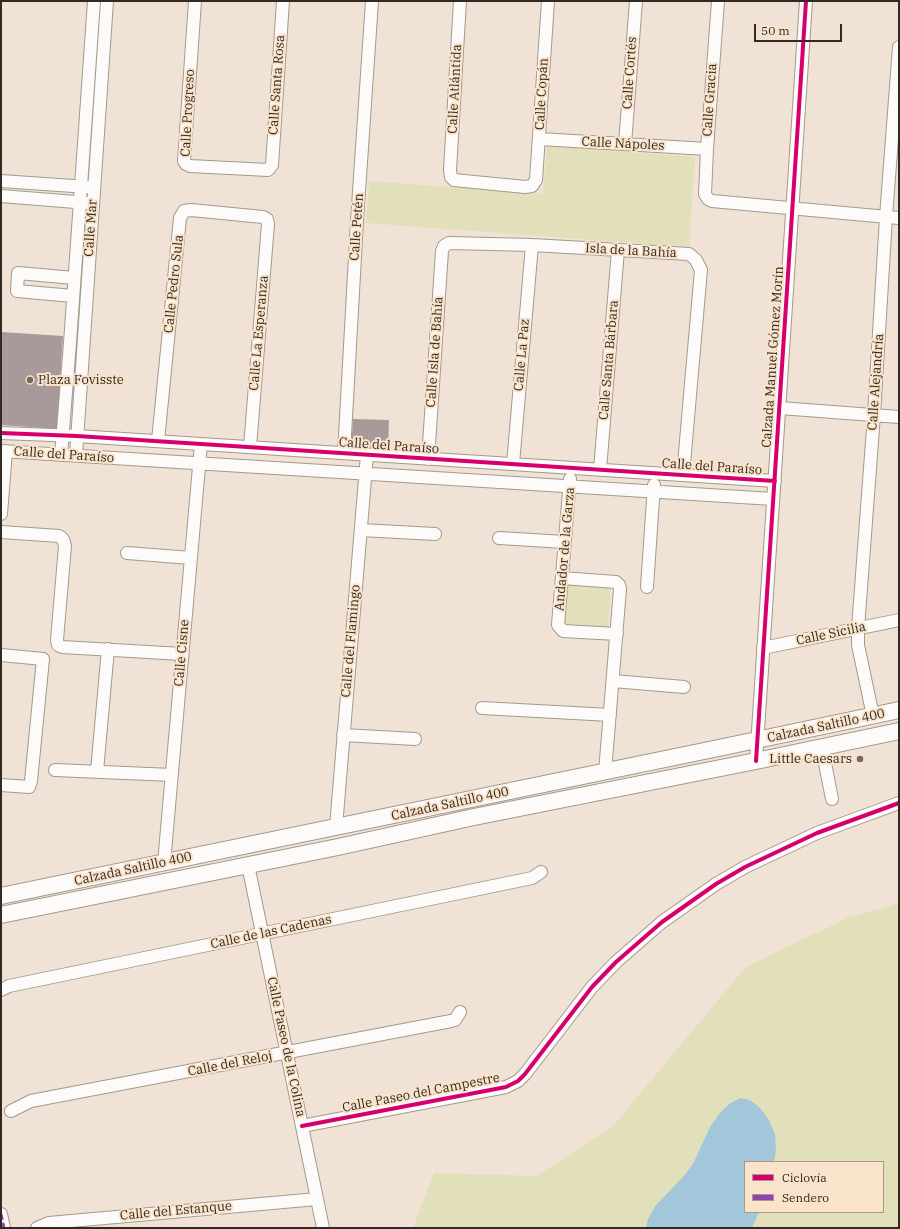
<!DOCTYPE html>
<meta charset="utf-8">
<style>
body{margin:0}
#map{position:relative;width:900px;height:1229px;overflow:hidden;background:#f0e3d6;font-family:"IBM Plex Serif",serif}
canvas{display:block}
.frame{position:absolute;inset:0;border:2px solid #322a21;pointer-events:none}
.legend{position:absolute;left:744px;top:1161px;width:140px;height:52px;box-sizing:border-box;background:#fae3cb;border:1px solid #aa9987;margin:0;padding:5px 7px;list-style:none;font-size:12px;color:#322a21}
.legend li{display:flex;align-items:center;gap:8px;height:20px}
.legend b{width:20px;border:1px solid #aa9987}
.scale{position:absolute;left:754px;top:24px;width:88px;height:18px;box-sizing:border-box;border:2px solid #322a21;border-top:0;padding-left:5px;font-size:12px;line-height:14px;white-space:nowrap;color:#322a21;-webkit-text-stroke:3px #fae3cb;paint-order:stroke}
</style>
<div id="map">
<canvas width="900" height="1229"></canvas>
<div class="frame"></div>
<ul class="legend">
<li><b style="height:5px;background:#d6006c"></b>Ciclovía</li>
<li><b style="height:5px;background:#8e44ad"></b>Sendero</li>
</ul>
<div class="scale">50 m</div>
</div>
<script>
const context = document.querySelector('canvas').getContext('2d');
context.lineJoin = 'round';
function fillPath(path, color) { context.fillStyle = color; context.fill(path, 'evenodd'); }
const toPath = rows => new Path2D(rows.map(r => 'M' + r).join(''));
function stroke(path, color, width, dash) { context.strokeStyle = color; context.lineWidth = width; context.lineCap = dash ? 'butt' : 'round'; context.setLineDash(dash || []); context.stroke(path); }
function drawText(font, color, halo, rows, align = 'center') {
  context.font = font + ' "IBM Plex Serif",serif'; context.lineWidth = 4; context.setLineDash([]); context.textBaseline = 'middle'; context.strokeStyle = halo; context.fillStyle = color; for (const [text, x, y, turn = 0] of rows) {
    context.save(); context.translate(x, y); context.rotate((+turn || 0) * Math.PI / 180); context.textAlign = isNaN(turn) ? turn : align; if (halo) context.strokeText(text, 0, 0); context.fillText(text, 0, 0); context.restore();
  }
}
fillPath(toPath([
 [547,146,695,157,689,247,366,223,369,181,543,194],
 [561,585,611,588,608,628,558,625],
 [899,903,899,1228,413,1228,434,1173,536,1176,611,1128,746,967,847,918],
 [745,1162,883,1162,883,1212,745,1212]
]), '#e1e0bb');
fillPath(toPath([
 [740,1098,750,1100,760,1108,769,1120,775,1135,776,1150,774,1162,745,1162,745,1212,759,1212,752,1228,646,1228,648,1219,656,1205,684,1176,693,1164,710,1127,720,1113,729,1104]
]), '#a2c6da');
fillPath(toPath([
 [1,332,63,336,57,429,1,425],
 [353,419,389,420,388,451,351,449]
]), '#a89a9a');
const minor = toPath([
 [195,1,184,161,186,164,190,166,268,170,272,165,283,1],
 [460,1,450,170,451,177,454,180,525,187,532,186,536,180,548,1],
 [718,1,707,149,705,194,708,199,712,201,899,218],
 [540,139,707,149],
 [625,144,636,1],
 [1,181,88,187],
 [1,196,88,203],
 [73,296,17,291,18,273,74,278],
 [780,408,899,417],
 [1,433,77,436,775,481],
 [158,441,180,218,184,211,191,210,263,217,267,219,268,224,250,447],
 [1,451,773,499],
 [344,453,357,221,372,1],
 [61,455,70,343,94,1],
 [76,455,107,1],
 [428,459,442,251,444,246,449,243,532,245,689,254,696,260,701,270,683,475],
 [513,464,532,245],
 [600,470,618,250],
 [570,479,558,625,563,631,617,634],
 [1,514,6,451],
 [361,530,435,534],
 [1,532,59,536,63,539,65,546,57,640,58,645,62,647,182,654],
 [499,538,565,542],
 [127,553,191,558],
 [562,578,616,582,619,585,620,589,605,772],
 [647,587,654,485],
 [763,648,899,620],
 [1,655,43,659,31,781,29,787,1,785],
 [613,681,684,687],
 [482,708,610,715],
 [873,716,858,645,858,628,874,415,886,217,899,47],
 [343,735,415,739],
 [822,748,832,799],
 [756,761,806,1],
 [55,770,172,775],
 [97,771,108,649],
 [336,827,367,455],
 [164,863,201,444],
 [248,865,323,1228],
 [1,990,9,986,532,878,541,872],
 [11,1111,31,1101,451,1021,455,1020,460,1012],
 [302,1126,506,1087,518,1081,525,1074,592,987,616,962,662,922,716,884,745,867,817,833,899,803],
 [1,1214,4,1228],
 [37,1228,49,1223,317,1199]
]);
const major = toPath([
 [1,896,709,750,899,710],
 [1,915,338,847,474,817,756,761,899,731]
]);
stroke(minor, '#a2998f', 14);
stroke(major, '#a2998f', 18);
stroke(minor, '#fdfbf9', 12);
stroke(major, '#fdfbf9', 16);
stroke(toPath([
 [1,1214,4,1228]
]), '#8e44ad', 3, [6, 3]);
stroke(toPath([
 [1,433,77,436,775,481],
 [756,761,806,1],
 [302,1126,506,1087,518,1081,525,1074,592,987,616,962,662,922,716,884,745,867,817,833,899,803]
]), '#d6006c', 4);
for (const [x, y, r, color] of [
 [30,380,4,"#746b60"],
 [860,759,4,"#746b60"]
]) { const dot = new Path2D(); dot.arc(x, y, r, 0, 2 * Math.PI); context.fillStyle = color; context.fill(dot); stroke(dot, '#fae3cb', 1.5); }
drawText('13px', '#322a21', '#fae3cb', [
 ["Calle Cortés",630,73,-86],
 ["Calle Santa Rosa",277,85,-86],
 ["Calle Atlántida",455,89,-87],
 ["Calle Copán",542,94,-87],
 ["Calle Gracia",710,100,-86],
 ["Calle Progreso",188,113,-87],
 ["Calle Nápoles",623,144,3],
 ["Calle Petén",357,227,-86],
 ["Calle Mar",91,228,-86],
 ["Isla de la Bahía",631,251,3],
 ["Calle Pedro Sula",174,284,-84],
 ["Calle La Esperanza",259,333,-85],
 ["Calle Isla de Bahía",435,352,-86],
 ["Calle La Paz",522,355,-85],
 ["Calzada Manuel Gómez Morín",773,357,-86],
 ["Calle Santa Bárbara",609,360,-85],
 ["Calle Alejandría",876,382,-86],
 ["Calle del Paraíso",389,446,4],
 ["Calle del Paraíso",64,455,4],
 ["Calle del Paraíso",712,467,4],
 ["Andador de la Garza",565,549,-85],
 ["Calle Sicilia",831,634,-12],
 ["Calle del Flamingo",351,641,-85],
 ["Calle Cisne",182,653,-85],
 ["Calzada Saltillo 400",826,726,-12],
 ["Calzada Saltillo 400",450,804,-12],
 ["Calzada Saltillo 400",133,869,-12],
 ["Calle de las Cadenas",271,932,-12],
 ["Calle Paseo de la Colina",286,1047,78],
 ["Calle del Reloj",230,1064,-11],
 ["Calle Paseo del Campestre",421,1093,-11],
 ["Calle del Estanque",176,1211,-5]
]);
drawText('13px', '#322a21', '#fae3cb', [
 ["Plaza Fovisste",38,380],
 ["Little Caesars",852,759,"right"]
], 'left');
</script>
